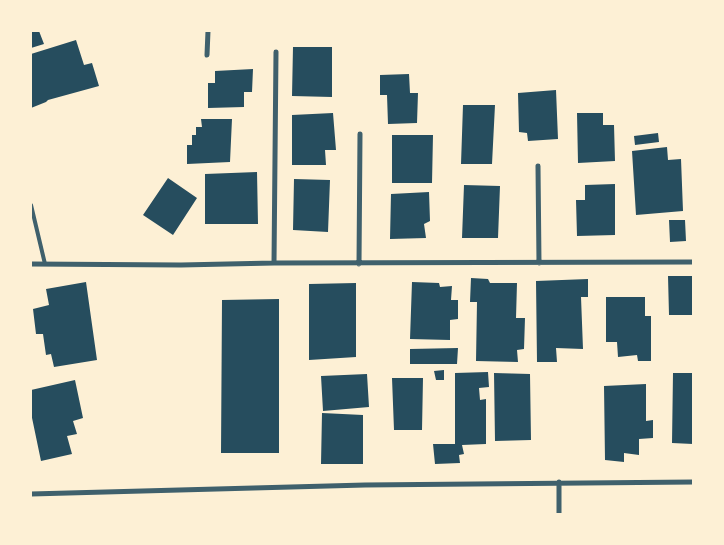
<!DOCTYPE html>
<style>
body{margin:0}
#map{position:relative;width:724px;height:545px;overflow:hidden;background:#fdf0d5;font-family:Literata,serif}
canvas{display:block}
.frame{position:absolute;inset:0;border:32px solid #fdf0d5;pointer-events:none}
</style>
<div id="map">
<canvas width="724" height="545"></canvas>
<div class="frame"></div>
</div>
<script>
const context = document.querySelector('canvas').getContext('2d');
context.lineJoin = 'round';
function fillPath(path, color) { context.fillStyle = color; context.fill(path, 'evenodd'); }
const toPath = rows => new Path2D(rows.map(r => 'M' + r).join(''));
function stroke(path, color, width, dash) { context.strokeStyle = color; context.lineWidth = width; context.lineCap = dash ? 'butt' : 'round'; context.setLineDash(dash || []); context.stroke(path); }
fillPath(toPath([
 [31,31,39,31,44,44,31,48],
 [76,40,84,65,92,63,99,86,48,100,46,102,31,108,31,54],
 [293,47,332,47,332,97,292,96],
 [253,69,252,92,244,92,244,107,208,108,208,83,215,83,215,71],
 [409,74,410,93,418,93,417,123,388,124,387,95,380,95,380,75],
 [556,90,558,139,528,141,527,133,519,132,518,93],
 [463,105,495,105,492,164,461,164],
 [333,113,336,150,325,150,326,165,292,165,292,115],
 [577,113,603,113,603,125,614,125,615,161,578,163],
 [201,119,232,119,230,162,187,164,187,145,192,145,192,135,196,135,196,127,202,127],
 [658,133,659,142,635,145,634,136],
 [392,135,433,135,432,183,392,183],
 [667,147,668,160,681,159,683,211,636,215,632,151],
 [257,172,258,224,205,224,205,174],
 [168,178,197,198,173,235,143,215],
 [294,179,330,180,328,232,293,230],
 [615,184,615,235,577,236,576,200,585,200,585,185],
 [464,185,500,186,498,238,462,238],
 [429,192,430,221,424,224,426,238,390,239,391,194],
 [669,220,685,220,686,241,670,242],
 [668,276,693,276,693,315,669,315],
 [471,278,488,279,490,283,517,283,516,318,525,318,524,349,517,350,518,362,476,361,477,302,470,302],
 [588,279,588,297,581,297,583,349,556,348,557,362,537,362,536,281],
 [86,282,97,360,54,367,51,354,46,355,43,334,36,334,33,309,49,305,46,289],
 [412,282,439,283,440,287,452,286,451,300,458,300,458,319,450,320,450,340,410,339],
 [356,283,356,357,309,360,309,284],
 [606,297,645,297,645,316,651,316,651,361,638,361,637,355,618,357,617,342,606,342],
 [279,299,279,453,221,453,222,300],
 [458,348,457,364,410,364,410,349],
 [444,370,444,380,436,380,434,371],
 [488,372,489,387,479,388,480,400,486,399,486,444,462,445,464,454,459,455,460,463,435,464,433,444,455,444,455,373],
 [494,373,530,374,531,440,495,441],
 [673,373,693,373,693,444,672,443],
 [367,374,369,407,323,411,321,376],
 [392,378,423,378,422,430,394,430],
 [75,380,83,418,73,421,77,434,67,436,72,454,41,461,31,413,31,390],
 [646,384,646,421,653,420,653,438,639,439,639,455,624,453,624,462,605,460,604,386],
 [322,413,363,415,363,464,321,464]
]), '#264d5e');
stroke(toPath([
 [31,205,45,264]
]), '#3f606c', 4);
stroke(toPath([
 [207,55,208,31],
 [538,166,539,263],
 [274,263,276,52],
 [31,264,181,265,274,263,693,262],
 [359,264,360,134],
 [31,494,365,485,693,482],
 [559,514,559,482]
]), '#3f606c', 5);
</script>
